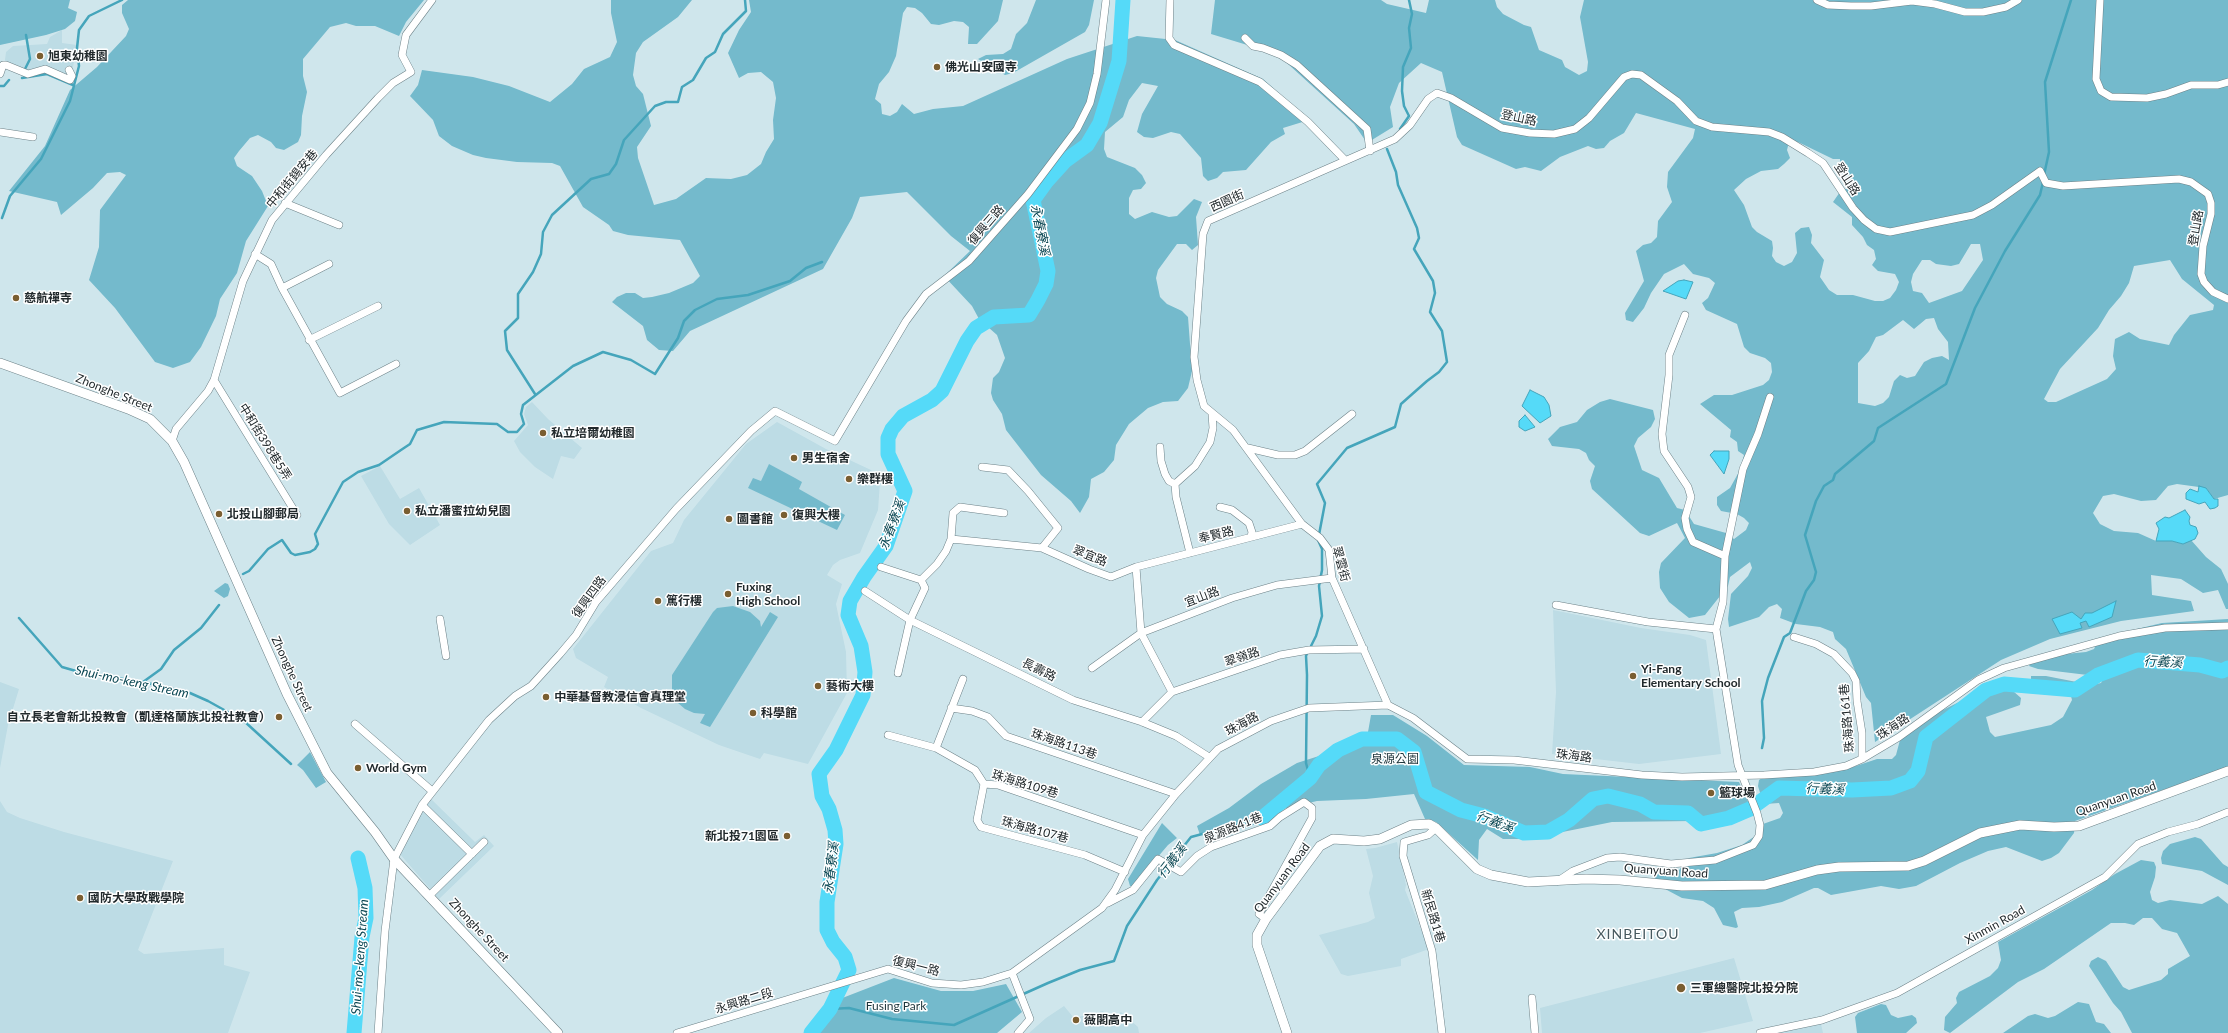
<!DOCTYPE html>
<meta charset="utf-8">
<style>
body{margin:0}
canvas{display:block;background:#cfe6ec}
</style>
<canvas width="2228" height="1033"></canvas>
<script>
const context = document.querySelector('canvas').getContext('2d');
context.lineJoin = 'round';
function fillPath(path, color) { context.fillStyle = color; context.fill(path, 'evenodd'); }
const toPath = rows => new Path2D(rows.map(r => 'M' + r).join(''));
function stroke(path, color, width, dash) { context.strokeStyle = color; context.lineWidth = width; context.lineCap = dash ? 'butt' : 'round'; context.setLineDash(dash || []); context.stroke(path); }
function drawText(font, color, halo, rows, align = 'center') {
  context.font = font + ' Lato,"Noto Sans TC",sans-serif'; context.lineWidth = 3; context.setLineDash([]); context.textBaseline = 'middle'; context.strokeStyle = halo; context.fillStyle = color; for (const [text, x, y, turn = 0] of rows) {
    context.save(); context.translate(x, y); context.rotate((+turn || 0) * Math.PI / 180); context.textAlign = isNaN(turn) ? turn : align; if (halo) context.strokeText(text, 0, 0); context.fillText(text, 0, 0); context.restore();
  }
}
fillPath(toPath([
 [62,30,62,43,77,45,71,78,47,68,29,73,7,68,5,60,6,52,13,46,47,44,50,37],
 [532,402,548,419,582,448,574,459,561,456,553,479,535,467,520,452,514,441,528,425,524,414,526,407],
 [777,422,826,449,871,470,880,482,878,510,860,553,840,560,833,565,827,575,842,584,836,604,846,652,847,693,808,764,764,753,760,759,719,745,641,708,604,687,608,677,576,658,573,649,651,551,673,543,684,520,746,444],
 [380,466,400,499,419,488,440,525,410,545,389,524,361,476],
 [1553,610,1641,628,1690,635,1706,640,1721,754,1639,764,1552,754,1556,692],
 [0,682,19,689,8,725,0,768],
 [430,798,475,842,484,835,494,846,439,899,399,853],
 [0,801,7,812,20,818,64,832,173,861,138,950,144,954,224,948,224,965,250,972,228,1033,0,1033],
 [1397,842,1406,885,1405,890,1429,949,1401,959,1401,966,1348,976,1341,974,1319,935,1368,922,1375,918,1369,893,1373,876,1366,849,1375,848],
 [1734,958,1753,1021,1700,1033,1542,1033,1540,1008],
 [1064,1006,1074,1018,1103,1011,1109,1021,1121,1012,1138,1027,1139,1033,1029,1033,1046,1018],
 [1821,1024,1823,1033,1775,1033]
]), '#bddce5');
fillPath(toPath([
 [0,0,70,0,68,8,77,12,75,21,65,29,46,35,0,45],
 [128,0,424,0,406,22,399,36,375,26,356,26,346,23,330,27,303,59,303,76,307,92,302,116,301,135,298,142,284,150,276,148,271,142,258,135,250,138,239,151,234,158,237,166,252,176,262,191,268,206,246,241,237,273,220,299,216,316,201,347,190,362,173,368,155,362,115,308,89,280,99,247,100,210,126,175,120,172,107,173,93,188,61,215,57,202,9,191,45,146,70,90,97,67,126,36,129,29,122,13,122,5],
 [611,0,692,0,678,17,643,42,636,53,633,75,636,86,643,94,651,126,637,147,638,158,654,205,676,199,706,178,731,179,747,175,761,164,766,152,774,139,773,120,776,98,773,82,761,72,748,73,739,78,728,53,739,30,751,12,749,0,1003,0,998,21,977,44,968,44,969,27,963,22,954,21,939,25,931,24,922,13,915,8,907,7,903,13,896,56,889,72,879,84,875,99,881,104,882,114,890,116,897,112,902,104,914,114,933,109,963,106,1067,59,1137,36,1175,40,1263,79,1309,120,1283,128,1285,134,1271,142,1246,170,1223,172,1217,178,1208,181,1203,176,1201,158,1180,134,1171,132,1153,138,1144,137,1137,132,1142,114,1158,86,1142,83,1129,100,1123,117,1105,132,1104,149,1107,157,1135,168,1142,175,1146,183,1141,189,1133,190,1129,198,1129,214,1135,219,1152,212,1169,217,1177,216,1194,199,1202,202,1196,217,1198,245,1192,250,1186,244,1177,244,1158,270,1156,278,1160,297,1167,304,1182,311,1188,317,1192,371,1188,388,1178,401,1163,402,1148,408,1129,424,1116,445,1114,460,1104,472,1091,479,1089,497,1080,513,1071,501,1041,475,1006,430,1002,414,993,400,991,393,993,378,999,372,1005,358,997,335,979,319,972,306,944,276,970,251,951,236,907,192,860,197,852,218,823,269,690,331,673,351,659,350,647,340,643,326,612,302,617,297,626,293,635,293,643,298,652,297,669,293,693,283,700,276,680,240,628,235,613,231,609,225,583,207,560,166,552,163,517,162,486,158,473,155,452,146,439,136,433,120,410,96,418,85,422,70,473,77,509,86,550,102,572,84,584,69,610,57,617,42,611,13],
 [1036,0,1094,0,1089,25,1085,32,1013,73,1005,75,978,59,986,55,1003,54,1011,49,1016,34,1027,23],
 [1215,0,1381,0,1387,4,1426,13,1429,0,1495,0,1497,7,1503,14,1524,25,1531,27,1539,50,1562,60,1565,67,1579,75,1587,71,1588,62,1580,17,1584,0,2228,0,2228,495,2214,499,2206,488,2177,484,2168,486,2156,500,2141,501,2114,494,2103,496,2093,513,2100,524,2114,531,2138,533,2156,541,2172,541,2183,544,2191,540,2206,557,2221,569,2228,584,2228,609,2226,609,2218,590,2203,593,2181,579,2151,575,2152,595,2191,601,2194,611,2121,621,2050,639,2001,660,1875,742,1871,703,1866,697,1846,649,1835,639,1833,632,1820,627,1796,624,1780,618,1782,609,1777,604,1769,607,1759,617,1729,627,1728,619,1731,594,1748,576,1752,568,1750,562,1730,577,1728,586,1705,615,1689,618,1669,602,1660,588,1659,572,1661,563,1685,538,1677,523,1649,536,1640,533,1592,489,1590,481,1595,466,1589,460,1586,453,1579,449,1552,446,1548,439,1560,427,1577,422,1587,410,1600,402,1610,399,1653,410,1655,419,1651,427,1638,438,1634,446,1642,470,1659,478,1677,508,1685,510,1694,524,1726,533,1734,539,1746,530,1749,523,1744,518,1737,514,1721,511,1717,505,1717,497,1730,488,1740,470,1744,455,1738,451,1737,442,1730,437,1731,430,1700,404,1714,395,1732,395,1763,385,1769,380,1772,372,1771,363,1765,358,1750,353,1744,347,1737,324,1706,310,1702,303,1708,298,1715,283,1709,278,1693,274,1684,264,1664,274,1651,293,1644,308,1633,322,1626,320,1625,313,1644,281,1636,251,1643,245,1651,243,1657,237,1658,221,1672,202,1667,187,1668,172,1693,138,1695,129,1636,113,1624,133,1610,141,1604,148,1596,149,1588,146,1560,157,1541,171,1525,167,1516,169,1462,145,1457,137,1442,72,1421,63,1399,83,1390,107,1393,127,1367,143,1354,124,1277,54,1211,34],
 [1789,142,1798,142,1833,159,1840,159,1840,169,1850,189,1842,189,1833,202,1852,217,1852,225,1863,237,1867,245,1874,250,1876,259,1872,265,1878,271,1895,274,1899,282,1896,290,1890,298,1883,301,1875,301,1853,295,1837,295,1829,290,1820,277,1824,260,1811,243,1812,235,1809,227,1801,228,1795,233,1797,253,1792,262,1784,266,1776,262,1772,256,1773,248,1772,241,1757,232,1752,227,1744,205,1734,190,1746,179,1761,171,1778,169,1784,164,1790,158,1787,150],
 [1971,244,1980,244,1983,260,1962,291,1929,303,1922,293,1913,291,1911,282,1913,274,1922,260,1930,260,1936,264,1951,266,1959,264],
 [2170,260,2182,279,2214,305,2213,310,2190,315,2174,335,2169,345,2140,339,2129,332,2115,339,2113,356,2116,369,2107,379,2056,402,2048,402,2044,399,2060,369,2098,328,2109,310,2121,296,2129,283,2134,266],
 [1934,318,1938,329,1948,342,1949,360,1942,356,1932,358,1924,362,1915,376,1907,378,1900,375,1894,381,1889,397,1883,403,1875,406,1858,403,1858,363,1869,351,1876,337,1883,335,1903,320,1914,329,1926,319],
 [769,464,795,478,802,482,799,489,845,515,837,530,748,488,753,478,761,481],
 [225,583,228,584,230,589,228,596,224,598,214,591],
 [733,606,750,612,760,621,761,627,770,612,778,617,710,727,700,723,705,714,694,713,685,709,678,703,672,689,672,675,713,612,717,608],
 [2228,619,2228,770,2191,780,2075,821,2074,833,2059,853,2051,858,2042,861,2006,847,1988,851,1960,863,1916,886,1899,889,1881,886,1831,895,1818,888,1814,888,1782,902,1759,907,1742,908,1734,912,1738,927,1736,928,1723,925,1714,908,1703,901,1682,898,1667,890,1655,881,1655,873,1675,875,1689,858,1717,853,1742,845,1761,832,1763,824,1780,818,1783,813,1779,803,1765,804,1761,796,1758,786,1759,780,1762,778,1847,769,1877,759,1892,759,1896,755,1900,740,1931,716,1969,697,2000,691,2013,691,2021,698,2020,705,1986,717,1990,732,1995,737,2051,725,2063,717,2072,700,2071,696,2067,693,2037,688,2031,681,2031,676,2046,676,2092,685,2101,683,2104,677,2038,669,2029,666,2031,662,2066,654,2086,652,2094,649,2099,638,2162,623],
 [1371,715,1393,715,1427,736,1464,765,1530,767,1563,774,1739,782,1753,812,1710,826,1694,821,1612,822,1528,839,1503,839,1487,829,1479,840,1478,860,1436,822,1425,819,1414,794,1366,799,1317,801,1283,809,1248,828,1219,831,1200,835,1197,826,1229,808,1261,784,1297,763,1344,748,1368,732],
 [310,752,326,782,316,788,303,770,297,765],
 [1162,823,1177,838,1168,845,1133,886,1130,886,1128,879],
 [2195,837,2201,839,2223,864,2228,867,2228,885,2202,871,2162,864,2161,858,2163,851,2170,844],
 [2141,860,2154,862,2156,867,2155,877,2150,892,2152,900,2158,903,2170,900,2202,904,2218,896,2228,904,2228,1033,2132,1033,2121,1012,2113,1003,2089,966,2091,961,2098,957,2106,961,2123,987,2129,990,2161,980,2168,974,2168,969,2190,956,2177,933,2162,929,2152,918,2143,918,2134,925,2125,923,2111,923,2044,969,2018,982,1950,1033,1944,1030,1945,1017,1957,1003,1956,998,1959,992,1990,976,1998,968,2001,960,1998,942,2092,890,2115,874],
 [894,978,941,991,973,991,1006,984,1022,1012,997,1033,817,1033,832,1002],
 [2078,1002,2089,1004,2096,1022,2104,1024,2111,1033,2003,1033,2028,1016,2035,1014,2048,1018,2055,1016],
 [1881,1004,1886,1005,1891,1015,1898,1018,1912,1015,1916,1018,1917,1023,1906,1033,1857,1033,1855,1017,1858,1013]
]), '#74bacc');
const water = toPath([
 [1684,280,1693,282,1686,299,1663,291,1678,281,1684,280],
 [1530,390,1544,397,1549,405,1551,416,1540,423,1522,406,1530,390],
 [1525,415,1535,427,1525,431,1519,427,1519,421,1525,415],
 [1714,451,1729,451,1729,459,1724,474,1710,455,1714,451],
 [2199,486,2206,488,2214,499,2218,499,2218,506,2215,508,2210,509,2205,502,2199,504,2186,499,2186,493,2190,489,2198,492,2199,486],
 [2185,510,2190,517,2189,521,2190,525,2196,527,2198,533,2195,539,2183,544,2172,541,2156,541,2159,529,2156,523,2165,517,2169,518,2185,510],
 [2116,601,2112,617,2089,627,2086,621,2080,623,2082,628,2060,634,2052,619,2072,612,2081,619,2085,613,2092,613,2116,601]
]);
fillPath(water, '#55daf8');
stroke(water, '#45a5bb', 1);
stroke(toPath([
 [24,71,30,59,26,35],
 [22,78,47,74,73,85],
 [0,86,4,86,9,80],
 [1400,129,1409,116,1404,106,1402,91,1403,67,1411,48,1409,28,1412,14,1409,0],
 [2044,175,2049,152,2045,82,2071,0],
 [2,218,10,196,41,159,70,101,79,66,77,48,79,30,89,16,122,0],
 [535,394,507,350,505,331,518,318,518,294,533,272,541,254,543,232,552,215,591,179,609,174,616,164,624,140,655,106,666,102,678,102,682,87,693,80,706,58,715,52,723,34,746,11,745,0],
 [243,574,249,571,268,549,282,540,291,553,295,555,310,552,315,549,318,544,315,534,343,482,358,472,379,465,401,450,410,444,417,430,444,422,497,424,508,432,517,432,524,424,521,414,523,405,573,366,603,352,631,360,655,374,678,338,684,321,695,310,717,299,748,295,790,281,806,268,822,262],
 [19,618,62,667,83,673,143,682,190,693,208,701,244,721,291,764],
 [1310,648,1316,636,1322,616,1319,586,1322,570,1322,549,1318,540,1325,503,1317,484,1347,448,1395,427,1401,404,1427,381,1439,372,1447,362,1442,331,1430,312,1435,293,1433,281,1414,249,1419,238,1417,228,1398,185,1396,172,1387,149],
 [1307,653,1306,656,1307,675,1306,763,1310,778],
 [143,682,161,669,174,650,201,628,219,605],
 [1762,748,1764,738,1762,701,1768,678,1784,637,1790,633,1806,591,1814,580,1816,572,1805,535,1816,501,1824,486,1833,480,1835,474,1874,441,1878,428,1946,384,1975,308,2005,251,2040,195,2043,182],
 [1750,804,1750,809],
 [830,1009,849,1008,892,1019,954,1025,1048,983,1080,970,1114,961,1127,926,1157,880,1191,837,1262,818]
]), '#45a5bb', 2.5);
stroke(toPath([
 [1262,818,1310,778,1319,765,1338,750,1362,739,1397,739,1414,752,1426,792,1461,810,1484,816,1524,833,1548,832,1569,820,1593,799,1608,796,1640,804,1654,812,1688,813,1701,824,1729,818,1750,809,1779,788,1852,790,1891,788,1910,781,1918,771,1926,737,1986,690,2004,684,2075,690,2098,675,2138,660,2200,665,2222,671,2228,668],
 [354,1033,362,937,366,918,365,888,358,858],
 [811,1033,830,1009,849,970,845,957,833,942,827,930,827,902,836,844,835,830,829,809,822,796,819,774,836,750,863,695,865,672,861,646,848,615,850,601,864,577,886,546,905,491,888,454,888,438,892,429,903,416,932,400,942,391,967,341,976,328,994,317,1029,315,1038,300,1046,284,1048,271,1033,200,1046,182,1065,161,1087,145,1100,123,1119,61,1123,0]
]), '#55daf8', 15);
const street = toPath([
 [1170,0,1169,38,1174,45,1260,82,1308,122,1345,160],
 [1817,0,1828,5,1851,6,1871,6,1912,1,1935,4,1965,12,1983,12,2006,7,2018,0],
 [2100,0,2096,79,2101,91,2111,97,2147,98,2166,94,2191,85,2218,85,2228,82],
 [1245,38,1253,46,1263,48,1281,55,1297,65,1367,129,1370,151],
 [0,74,3,65,6,65,28,74,45,69,70,80,72,76,69,70],
 [0,132,33,137],
 [285,203,339,225],
 [255,254,271,264,282,288,340,393,396,364],
 [282,288,329,264],
 [309,340,378,306],
 [214,380,297,515],
 [172,441,176,429,208,391,214,380,243,281,272,220,326,155,378,98,393,83,411,72,402,55,406,35,432,0],
 [1160,447,1161,461,1165,474,1169,481,1175,484],
 [1248,448,1278,455,1295,455,1305,451,1352,414],
 [982,467,1008,470,1028,491,1058,528,1042,548],
 [1220,507,1232,510,1249,523,1252,532,1251,537],
 [951,539,1042,548,1089,569,1111,577,1136,567,1302,524],
 [1190,553,1176,497,1175,484,1195,466,1210,442,1213,428,1212,414],
 [1725,556,1743,469,1758,434,1770,397],
 [881,567,921,580,925,588,910,620,898,673],
 [1136,567,1141,633,1172,692],
 [921,580,937,564,946,551,951,539,953,513,960,507,1004,513],
 [865,591,910,620,1073,700,1142,722,1176,736,1209,757],
 [1556,605,1648,622,1716,629],
 [440,619,446,656],
 [1794,637,1816,644,1834,654,1852,673,1856,681,1857,701,1862,733,1862,759],
 [1092,668,1141,633,1232,598,1277,585,1332,578],
 [1388,705,1332,578,1329,550,1320,538,1302,524,1233,430,1204,406,1197,380,1194,357,1203,234,1208,221,1395,139,1410,125,1428,99,1437,93,1451,98,1502,128,1530,133,1554,134,1575,129,1589,118,1624,77,1632,74,1641,75,1677,101,1696,121,1712,127,1769,132,1782,137,1808,153,1823,163,1853,208,1864,220,1876,229,1890,232,1973,215,1992,205,2040,171,2046,183,2063,186,2179,179,2191,182,2208,194,2211,203,2211,214,2203,246,2201,274,2204,282,2213,292,2228,299],
 [951,708,972,711,988,717,1006,736,1176,794],
 [1142,722,1172,692,1280,655,1309,650,1364,649],
 [355,724,432,791],
 [888,735,936,748,975,770,984,784,998,785,1143,835],
 [936,748,963,679],
 [984,784,977,820,981,827,1085,855,1125,872],
 [422,805,472,854],
 [1436,828,1428,835,1404,842,1403,856,1432,951,1442,1033],
 [1558,881,1573,871,1607,858,1620,857,1671,864,1715,860,1753,845,1759,836,1760,825,1757,813,1738,765,1716,629,1723,602,1725,556,1693,542,1687,529,1685,518,1691,497,1688,487,1664,451,1662,434,1669,375,1669,355,1685,315],
 [430,895,484,842],
 [1108,903,1133,890,1158,859,1181,872,1197,856,1211,847,1270,826,1280,817,1304,802,1312,808,1312,818,1259,914,1266,919],
 [1012,973,1030,1019,1018,1033],
 [1532,998,1535,1033],
 [378,1033,385,931,394,859,422,805,489,720,515,696,531,686,560,654,576,635,596,602,676,509,751,431,775,411,835,441,906,321,926,294,969,261,1028,194,1077,129,1090,103,1097,74,1106,0],
 [677,1033,888,969,932,983,961,985,983,982,1012,973,1102,908,1115,890,1143,835,1176,794,1218,749,1271,721,1309,708,1388,705,1413,718,1467,759,1514,760,1642,775,1682,777,1764,775,1814,772,1846,766,1862,759,1899,737,1978,680,2004,668,2119,636,2165,628,2228,626],
 [1760,1033,1822,1020,1897,993,2105,877,2138,844,2168,832,2198,824,2228,812]
]);
const secondary = toPath([
 [0,363,128,409,150,419,172,441,184,462,287,694,327,773,375,832,394,859,558,1033],
 [1287,1033,1257,945,1257,935,1266,919,1320,846,1333,839,1364,841,1380,839,1411,825,1429,824,1436,828,1477,869,1491,875,1528,882,1586,879,1620,880,1682,886,1765,885,1817,870,1839,867,1908,866,1924,861,1980,833,2020,825,2054,827,2079,826,2228,771]
]);
stroke(street, '#6d8288', 8);
stroke(secondary, '#6d8288', 10);
stroke(street, '#fff', 7);
stroke(secondary, '#fff', 9);
for (const [x, y, r, color] of [
 [40,56,4,"#7a5e31"],
 [937,67,4,"#7a5e31"],
 [16,298,4,"#7a5e31"],
 [543,433,4,"#7a5e31"],
 [794,458,4,"#7a5e31"],
 [849,479,4,"#7a5e31"],
 [407,511,4,"#7a5e31"],
 [219,514,4,"#7a5e31"],
 [784,515,4,"#7a5e31"],
 [729,519,4,"#7a5e31"],
 [728,594,4,"#7a5e31"],
 [658,601,4,"#7a5e31"],
 [1633,676,4,"#7a5e31"],
 [818,686,4,"#7a5e31"],
 [546,697,4,"#7a5e31"],
 [753,713,4,"#7a5e31"],
 [279,717,4,"#7a5e31"],
 [358,768,4,"#7a5e31"],
 [1711,793,4,"#7a5e31"],
 [787,836,4,"#7a5e31"],
 [80,898,4,"#7a5e31"],
 [1681,988,5,"#7a5e31"],
 [1076,1020,4,"#7a5e31"]
]) { const dot = new Path2D(); dot.arc(x, y, r, 0, 2 * Math.PI); context.fillStyle = color; context.fill(dot); stroke(dot, '#fff', 1.5); }
drawText('bold 12px', '#21292c', '#fff', [
 ["旭東幼稚園",48,56],
 ["佛光山安國寺",945,67],
 ["慈航禪寺",24,298],
 ["私立培爾幼稚園",551,433],
 ["男生宿舍",802,458],
 ["樂群樓",857,479],
 ["私立潘蜜拉幼兒園",415,511],
 ["北投山腳郵局",227,514],
 ["復興大樓",792,515],
 ["圖書館",737,519],
 ["Fuxing",736,587],
 ["High School",736,601],
 ["篤行樓",666,601],
 ["Yi-Fang",1641,669],
 ["Elementary School",1641,683],
 ["藝術大樓",826,686],
 ["中華基督教浸信會真理堂",554,697],
 ["科學館",761,713],
 ["自立長老會新北投教會（凱達格蘭族北投社教會）",271,717,"right"],
 ["World Gym",366,768],
 ["籃球場",1719,793],
 ["新北投71園區",779,836,"right"],
 ["國防大學政戰學院",88,898],
 ["三軍總醫院北投分院",1690,988],
 ["薇閣高中",1084,1020]
], 'left');
drawText('12px', '#21292c', '#fff', [
 ["登山路",1519,118,12],
 ["中和街錫安巷",292,179,-50],
 ["登山路",1847,179,57],
 ["西園街",1227,201,-24],
 ["復興三路",986,225,-49],
 ["登山路",2196,228,-80],
 ["Zhonghe Street",114,393,22],
 ["中和街398巷5弄",265,442,58],
 ["奉賢路",1216,535,-14],
 ["翠宜路",1090,556,22],
 ["翠雲街",1341,564,75],
 ["復興四路",589,597,-54],
 ["宜山路",1202,597,-21],
 ["翠嶺路",1242,657,-19],
 ["長壽路",1039,670,26],
 ["Zhonghe Street",292,674,65],
 ["珠海路161巷",1847,718,-95],
 ["珠海路",1242,724,-28],
 ["珠海路",1893,727,-34],
 ["珠海路113巷",1064,744,19],
 ["珠海路",1574,756,7],
 ["珠海路109巷",1025,784,17],
 ["Quanyuan Road",2116,799,-19],
 ["泉源路41巷",1233,828,-22],
 ["珠海路107巷",1035,830,15],
 ["Quanyuan Road",1666,871,4],
 ["Quanyuan Road",1282,878,-53],
 ["新民路1巷",1433,916,73],
 ["Xinmin Road",1995,925,-29],
 ["Zhonghe Street",479,930,47],
 ["復興一路",916,966,14],
 ["永興路二段",744,1001,-17]
]);
drawText('12px', '#1e353b', '#fff', [
 ["泉源公園",1395,759],
 ["Fusing Park",896,1006]
]);
drawText('italic 13px', '#0c4854', '#fff', [
 ["永春寮溪",1040,230,79],
 ["永春寮溪",892,525,-69],
 ["行義溪",2163,662,3],
 ["Shui-mo-keng Stream",132,682,12],
 ["行義溪",1825,789,2],
 ["行義溪",1495,822,21],
 ["行義溪",1172,861,-52],
 ["永春寮溪",831,868,-83],
 ["Shui-mo-keng Stream",360,957,-86]
]);
context.letterSpacing = '1px';
drawText('14px', '#45585e', '#fff', [
 ["XINBEITOU",1638,934]
]);
context.letterSpacing = '0px';
</script>
